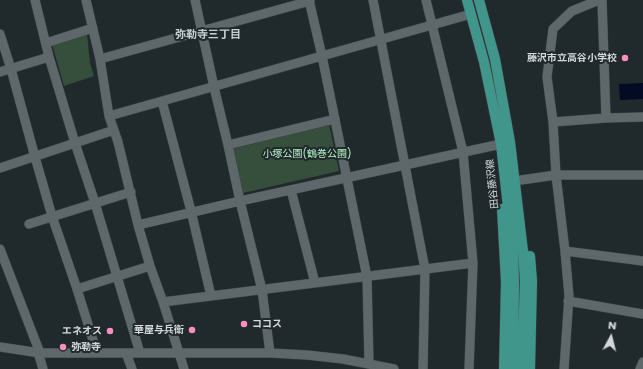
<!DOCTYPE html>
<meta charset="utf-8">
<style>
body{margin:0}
#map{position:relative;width:643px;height:369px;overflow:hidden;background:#20292b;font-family:Poppins,sans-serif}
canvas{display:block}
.north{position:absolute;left:591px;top:317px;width:40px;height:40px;-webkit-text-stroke:3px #20292b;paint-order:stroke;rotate:7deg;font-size:11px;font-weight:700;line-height:16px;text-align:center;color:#d3d8d9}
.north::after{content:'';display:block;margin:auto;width:14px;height:18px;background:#d3d8d9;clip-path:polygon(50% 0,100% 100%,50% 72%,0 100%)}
</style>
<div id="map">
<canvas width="643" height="369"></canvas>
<div class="north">N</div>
</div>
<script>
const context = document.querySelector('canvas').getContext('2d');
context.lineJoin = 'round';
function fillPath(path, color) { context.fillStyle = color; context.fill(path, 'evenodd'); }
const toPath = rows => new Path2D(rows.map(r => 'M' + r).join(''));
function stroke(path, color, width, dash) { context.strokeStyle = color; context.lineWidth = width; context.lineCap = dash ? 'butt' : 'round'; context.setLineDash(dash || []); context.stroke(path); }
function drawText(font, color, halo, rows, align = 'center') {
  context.font = font + ' Poppins,"Noto Sans JP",sans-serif'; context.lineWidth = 4; context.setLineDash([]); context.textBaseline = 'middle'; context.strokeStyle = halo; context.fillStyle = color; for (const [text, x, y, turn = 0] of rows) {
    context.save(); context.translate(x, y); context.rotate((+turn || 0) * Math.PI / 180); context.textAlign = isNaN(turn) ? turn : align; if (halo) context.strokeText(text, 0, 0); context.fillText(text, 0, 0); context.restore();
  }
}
fillPath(toPath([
 [87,34,90,63,94,76,64,86,52,44],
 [329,124,339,171,243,193,233,149]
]), '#364f3d');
fillPath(toPath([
 [643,83,643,99,620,100,619,84]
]), '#030a24');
const minor = toPath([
 [35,0,49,57,75,143,95,203,140,353],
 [86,0,100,59,109,116,118,142,138,225,150,266,163,302,184,369],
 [195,0,214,87,228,145,240,201,262,290,270,353],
 [309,0,322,56,367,277,369,364],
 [373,0,425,269,423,369],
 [426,0,463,152,473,263,469,369],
 [602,0,606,118],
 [0,34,11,69,35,157,52,216,77,289,97,353],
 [46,43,93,28],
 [100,59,310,1],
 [0,72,49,57],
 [162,101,191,211,211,296],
 [109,116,471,14],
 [553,122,606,118,643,117],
 [228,145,335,119],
 [0,168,114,130],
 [521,180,556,175,643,175],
 [291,190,315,283],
 [29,224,131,192],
 [138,225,240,201,501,144],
 [0,249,40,353],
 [565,251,643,261],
 [77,289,150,266],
 [568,301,643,314],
 [163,302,473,263],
 [0,347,40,353,270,353,307,355,343,359,394,369],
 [38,352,43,369],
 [126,353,132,369],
 [564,369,569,296,565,251,556,175,553,122,547,77,553,29,572,11,599,0],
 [640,369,643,362]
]);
const major = toPath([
 [467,0,484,62,501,144,513,252,514,281,513,369],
 [479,0,495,59,510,142,523,251,525,281,522,369],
 [502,209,506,282,504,369],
 [530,256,532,281,530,369]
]);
stroke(minor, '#3e4546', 10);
stroke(major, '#3e4546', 11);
stroke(minor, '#5e686a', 9);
stroke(major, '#41968c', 10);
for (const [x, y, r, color] of [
 [625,58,4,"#fc8fc2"],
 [244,324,4,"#fc8fc2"],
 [192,330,4,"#fc8fc2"],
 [110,331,4,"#fc8fc2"],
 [63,347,4,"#fc8fc2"]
]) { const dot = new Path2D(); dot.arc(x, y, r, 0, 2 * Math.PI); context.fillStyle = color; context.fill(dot); stroke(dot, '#20292b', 1.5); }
drawText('bold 10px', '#d3d8d9', '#20292b', [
 ["藤沢市立高谷小学校",617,58],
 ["ココス",252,324,"left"],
 ["華屋与兵衛",184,330],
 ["エネオス",102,331],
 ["弥勒寺",71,347,"left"]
], 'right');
drawText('10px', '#b8f5c9', '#20292b', [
 ["小塚公園(鶴巻公園)",307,154]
]);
drawText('10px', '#d3d8d9', '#20292b', [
 ["田谷藤沢線",493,184,-96]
]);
drawText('bold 11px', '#c5d1d3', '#20292b', [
 ["弥勒寺三丁目",208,35]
]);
</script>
